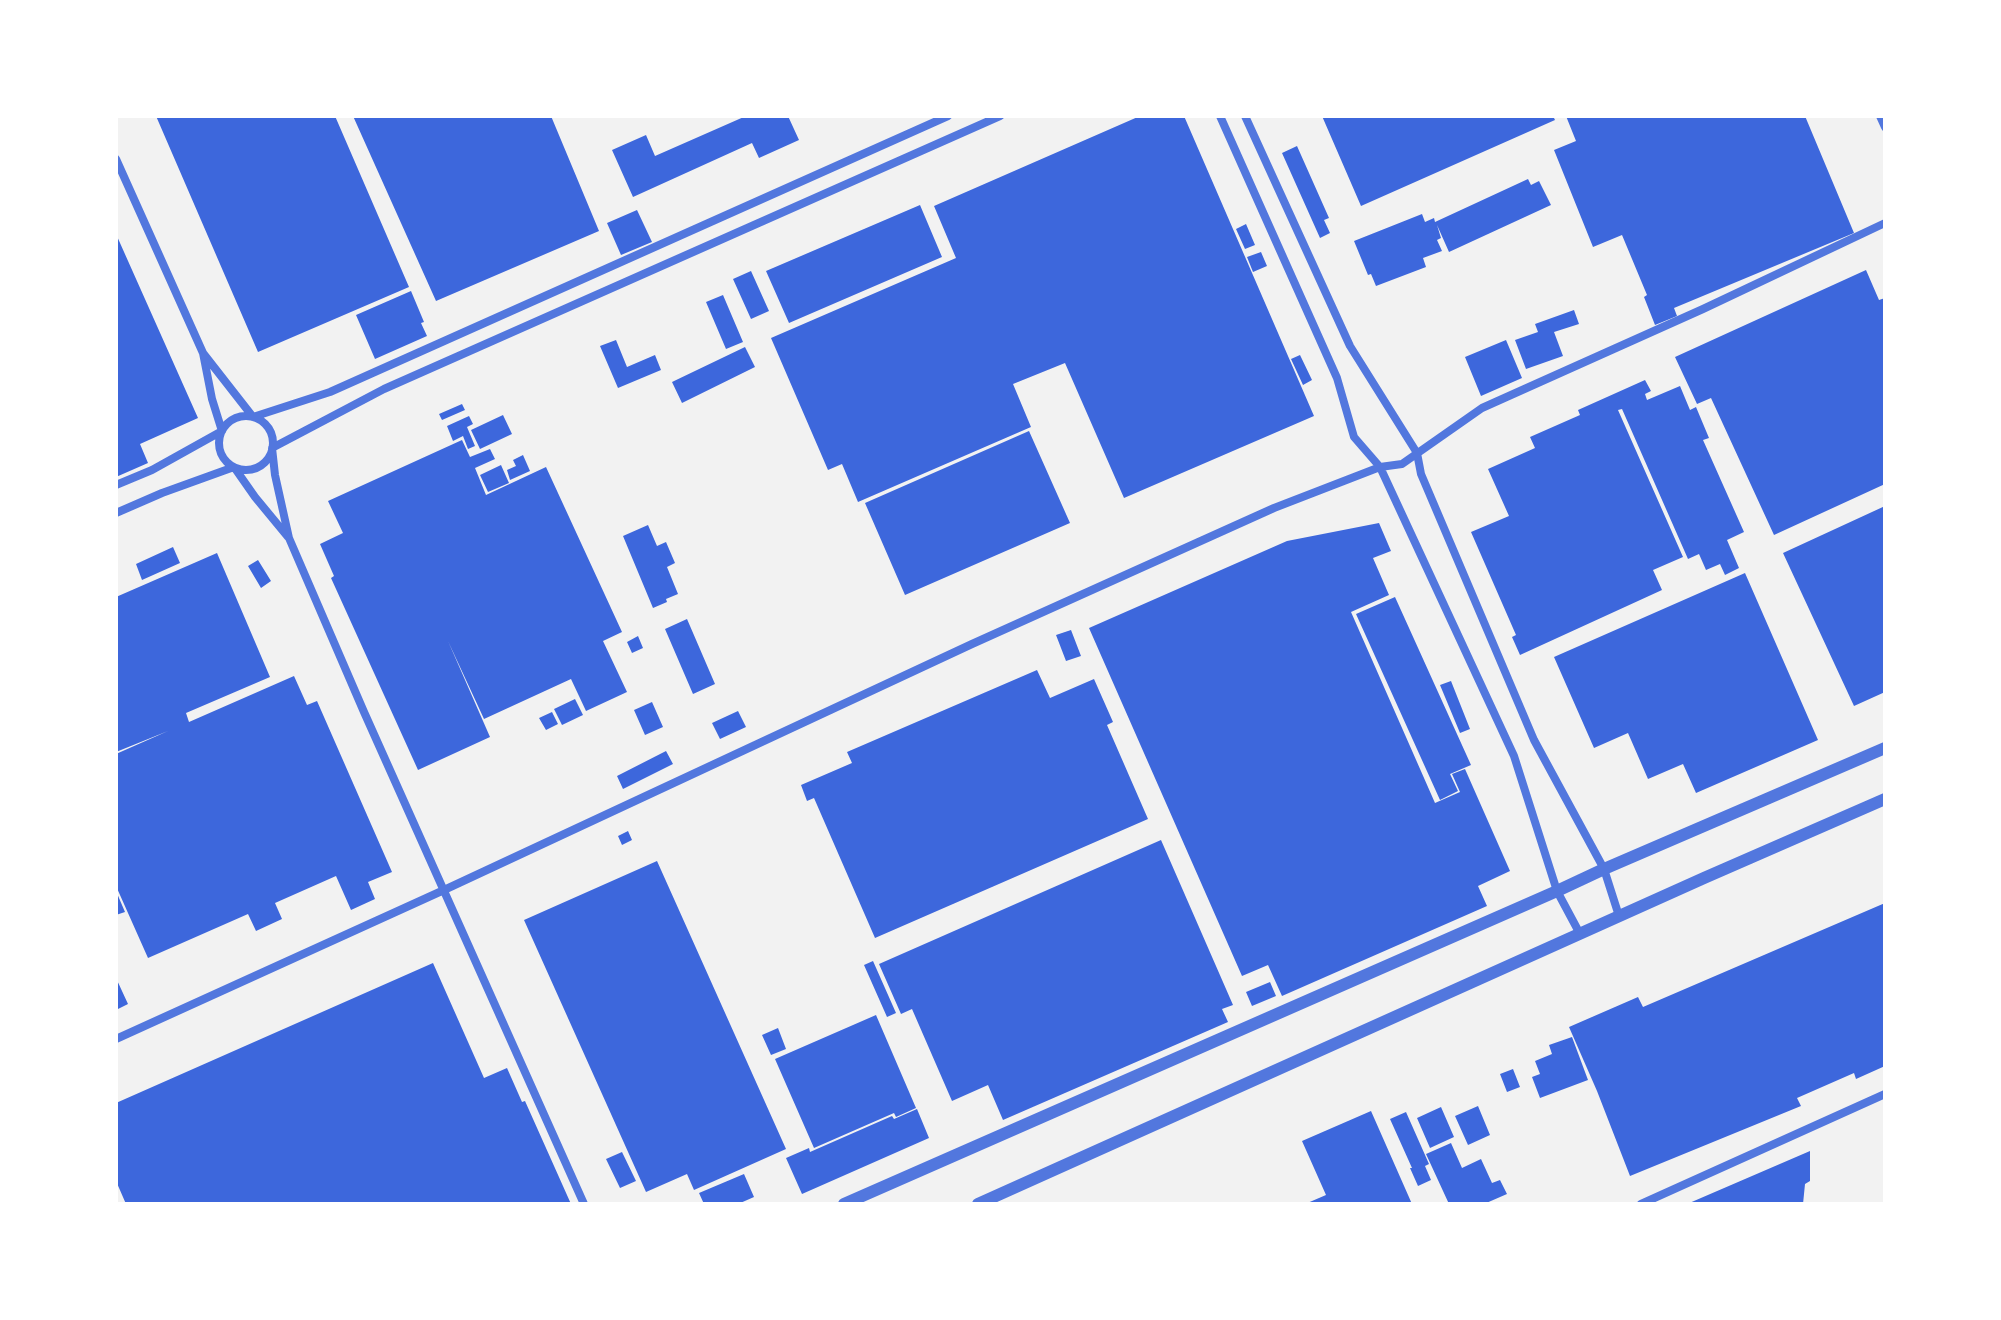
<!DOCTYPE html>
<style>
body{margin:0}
#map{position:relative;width:2001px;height:1320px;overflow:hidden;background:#f2f2f2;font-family:"Roboto Serif",serif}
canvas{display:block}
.frame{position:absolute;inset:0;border:118px solid #fff;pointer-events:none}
</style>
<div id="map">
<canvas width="2001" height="1320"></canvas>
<div class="frame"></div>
</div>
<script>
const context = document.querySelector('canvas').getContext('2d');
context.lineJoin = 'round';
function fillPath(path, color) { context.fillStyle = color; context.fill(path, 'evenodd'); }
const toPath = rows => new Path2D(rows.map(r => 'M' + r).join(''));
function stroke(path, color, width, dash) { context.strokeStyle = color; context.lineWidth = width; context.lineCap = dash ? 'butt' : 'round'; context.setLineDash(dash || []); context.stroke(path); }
fillPath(toPath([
 [156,116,335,116,409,287,258,352],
 [353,116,551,116,599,231,436,301],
 [746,116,788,116,799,140,759,158,752,143,633,197,612,150,646,135,655,156],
 [1140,116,1184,116,1314,416,1124,498,1065,363,1013,384,1031,427,858,502,842,464,828,470,771,338,956,258,934,206],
 [1322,116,1553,116,1555,120,1361,206],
 [1566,116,1805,116,1854,233,1674,308,1677,316,1655,325,1644,297,1647,295,1622,235,1593,247,1554,150,1576,141],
 [1297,146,1329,218,1324,220,1330,233,1320,238,1282,153],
 [1528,179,1531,185,1539,181,1551,205,1449,252,1437,225,1441,238,1437,240,1442,251,1423,258,1426,267,1376,286,1371,274,1368,275,1354,241,1422,214,1425,222,1434,218,1435,222],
 [920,205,942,257,789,323,766,271],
 [637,210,652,242,621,255,607,223],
 [1246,224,1255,245,1245,249,1236,229],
 [116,234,198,418,140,444,148,463,116,477],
 [1261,252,1267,266,1253,272,1247,257],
 [1866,270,1879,300,1885,298,1885,484,1774,535,1711,398,1697,404,1675,357],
 [751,271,769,311,751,319,733,279],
 [411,291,424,322,421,323,427,336,375,359,356,315],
 [723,295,743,342,726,349,706,302],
 [1574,310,1579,324,1554,332,1563,356,1526,369,1515,340,1538,332,1535,324],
 [616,340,627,367,655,355,661,370,618,388,600,346],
 [1506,340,1522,378,1481,396,1465,357],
 [745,347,755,367,682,403,672,382],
 [1300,355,1312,380,1303,385,1291,359],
 [1645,380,1651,391,1645,394,1647,400,1680,386,1690,410,1696,407,1709,438,1703,440,1744,532,1727,540,1739,568,1725,575,1720,564,1706,570,1699,554,1688,559,1622,409,1618,410,1683,557,1653,570,1662,590,1520,655,1512,637,1516,635,1471,532,1509,516,1488,469,1535,448,1530,437,1580,415,1578,410],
 [462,404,465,410,442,420,439,414],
 [503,415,512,434,480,449,471,430],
 [469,416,473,424,467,427,475,446,468,449,463,436,453,441,447,426],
 [1029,431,1070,523,905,595,865,503],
 [462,440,470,457,490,449,495,459,475,468,486,495,546,467,622,632,603,641,627,692,586,711,571,679,484,719,448,641,490,737,418,770,331,578,334,576,320,544,343,533,328,501],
 [523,455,530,471,510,480,507,470,516,466,513,460],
 [501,465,509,483,488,492,480,475],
 [1885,506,1885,692,1854,706,1783,553],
 [1379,523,1391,551,1373,558,1389,595,1351,612,1435,803,1460,792,1452,774,1465,769,1510,871,1478,886,1487,906,1282,996,1268,965,1242,976,1089,628,1287,541],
 [648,525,657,546,666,542,675,563,667,567,678,594,666,599,667,602,653,608,623,536],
 [173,547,180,563,142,580,136,564],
 [217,553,270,677,186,713,189,722,294,676,307,705,317,701,392,872,368,882,375,899,351,910,336,876,275,903,282,919,256,931,248,914,148,958,116,886,116,754,168,731,116,752,116,597],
 [258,560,271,581,261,588,248,566],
 [1745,573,1818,740,1696,793,1683,764,1648,779,1628,733,1594,748,1554,657],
 [1395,597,1471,765,1450,774,1458,791,1440,800,1356,614],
 [687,619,715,684,693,694,665,629],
 [1071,630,1081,656,1066,661,1056,635],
 [638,636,643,648,632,653,627,642],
 [1037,670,1050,698,1094,679,1113,722,1107,725,1148,819,875,938,814,798,807,801,801,785,852,763,847,752],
 [1451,681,1470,729,1460,733,1440,685],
 [575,699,583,715,562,725,554,709],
 [652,702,663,727,645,735,634,710],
 [738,711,746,727,720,739,712,723],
 [552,712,558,724,546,730,539,718],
 [666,751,673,764,623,789,617,776],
 [628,831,632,840,622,845,618,836],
 [1161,840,1233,1005,1222,1009,1228,1022,1003,1120,988,1085,952,1101,912,1009,901,1014,879,964],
 [657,861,786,1149,694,1190,687,1174,646,1192,524,920],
 [116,891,125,912,116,915],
 [1885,903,1885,1066,1856,1079,1854,1073,1797,1098,1801,1106,1630,1176,1597,1091,1569,1027,1638,997,1643,1007],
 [873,961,896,1013,887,1017,864,965],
 [433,963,484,1078,507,1068,522,1102,525,1101,571,1204,126,1204,116,1181,116,1103],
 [116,978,128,1004,116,1010],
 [1270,982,1276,996,1252,1006,1246,992],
 [876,1015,916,1108,896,1117,894,1113,814,1148,775,1059],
 [778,1028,786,1049,771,1055,762,1035],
 [1572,1037,1588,1080,1540,1098,1532,1077,1540,1074,1535,1061,1552,1054,1549,1045],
 [1513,1069,1520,1087,1507,1092,1500,1074],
 [1478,1106,1490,1135,1468,1145,1455,1116],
 [1441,1107,1454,1137,1430,1148,1417,1118],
 [917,1109,929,1138,802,1194,786,1158,809,1148,810,1152,892,1116,894,1119],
 [1371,1111,1412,1204,1305,1204,1326,1195,1302,1141],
 [1406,1112,1429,1164,1425,1166,1431,1180,1418,1186,1410,1168,1412,1168,1390,1119],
 [1451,1143,1462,1168,1481,1159,1492,1183,1500,1180,1507,1194,1484,1204,1449,1204,1426,1154],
 [1810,1151,1810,1181,1805,1184,1803,1204,1687,1204],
 [622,1152,636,1181,620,1188,606,1159],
 [744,1174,754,1197,738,1204,704,1204,699,1193]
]), '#3d67dc');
stroke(toPath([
 [1220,116,1337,378,1354,437,1380,467,1514,756,1557,891,1580,934],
 [1245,116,1350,346,1417,453,1421,474,1534,740,1604,869,1619,916],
 [1880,116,1885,127],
 [116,159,203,353,212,399,222,431,152,470,116,485],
 [203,353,253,417,330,392,948,116],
 '219 443a27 27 0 1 1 54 0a27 27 0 1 1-54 0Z',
 [116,513,162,493,234,467,255,497,288,537],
 [116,1039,444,890,972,644,1274,508,1380,467,1402,464,1482,408,1703,309,1885,223],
 [584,1204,364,712,289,538,275,475,272,448,384,389,1000,116],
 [1641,1204,1885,1094]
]), '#5277de', 8);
stroke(toPath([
 [844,1204,1557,891,1604,869,1885,748],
 [978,1204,1704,878,1885,799]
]), '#5277de', 12);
</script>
